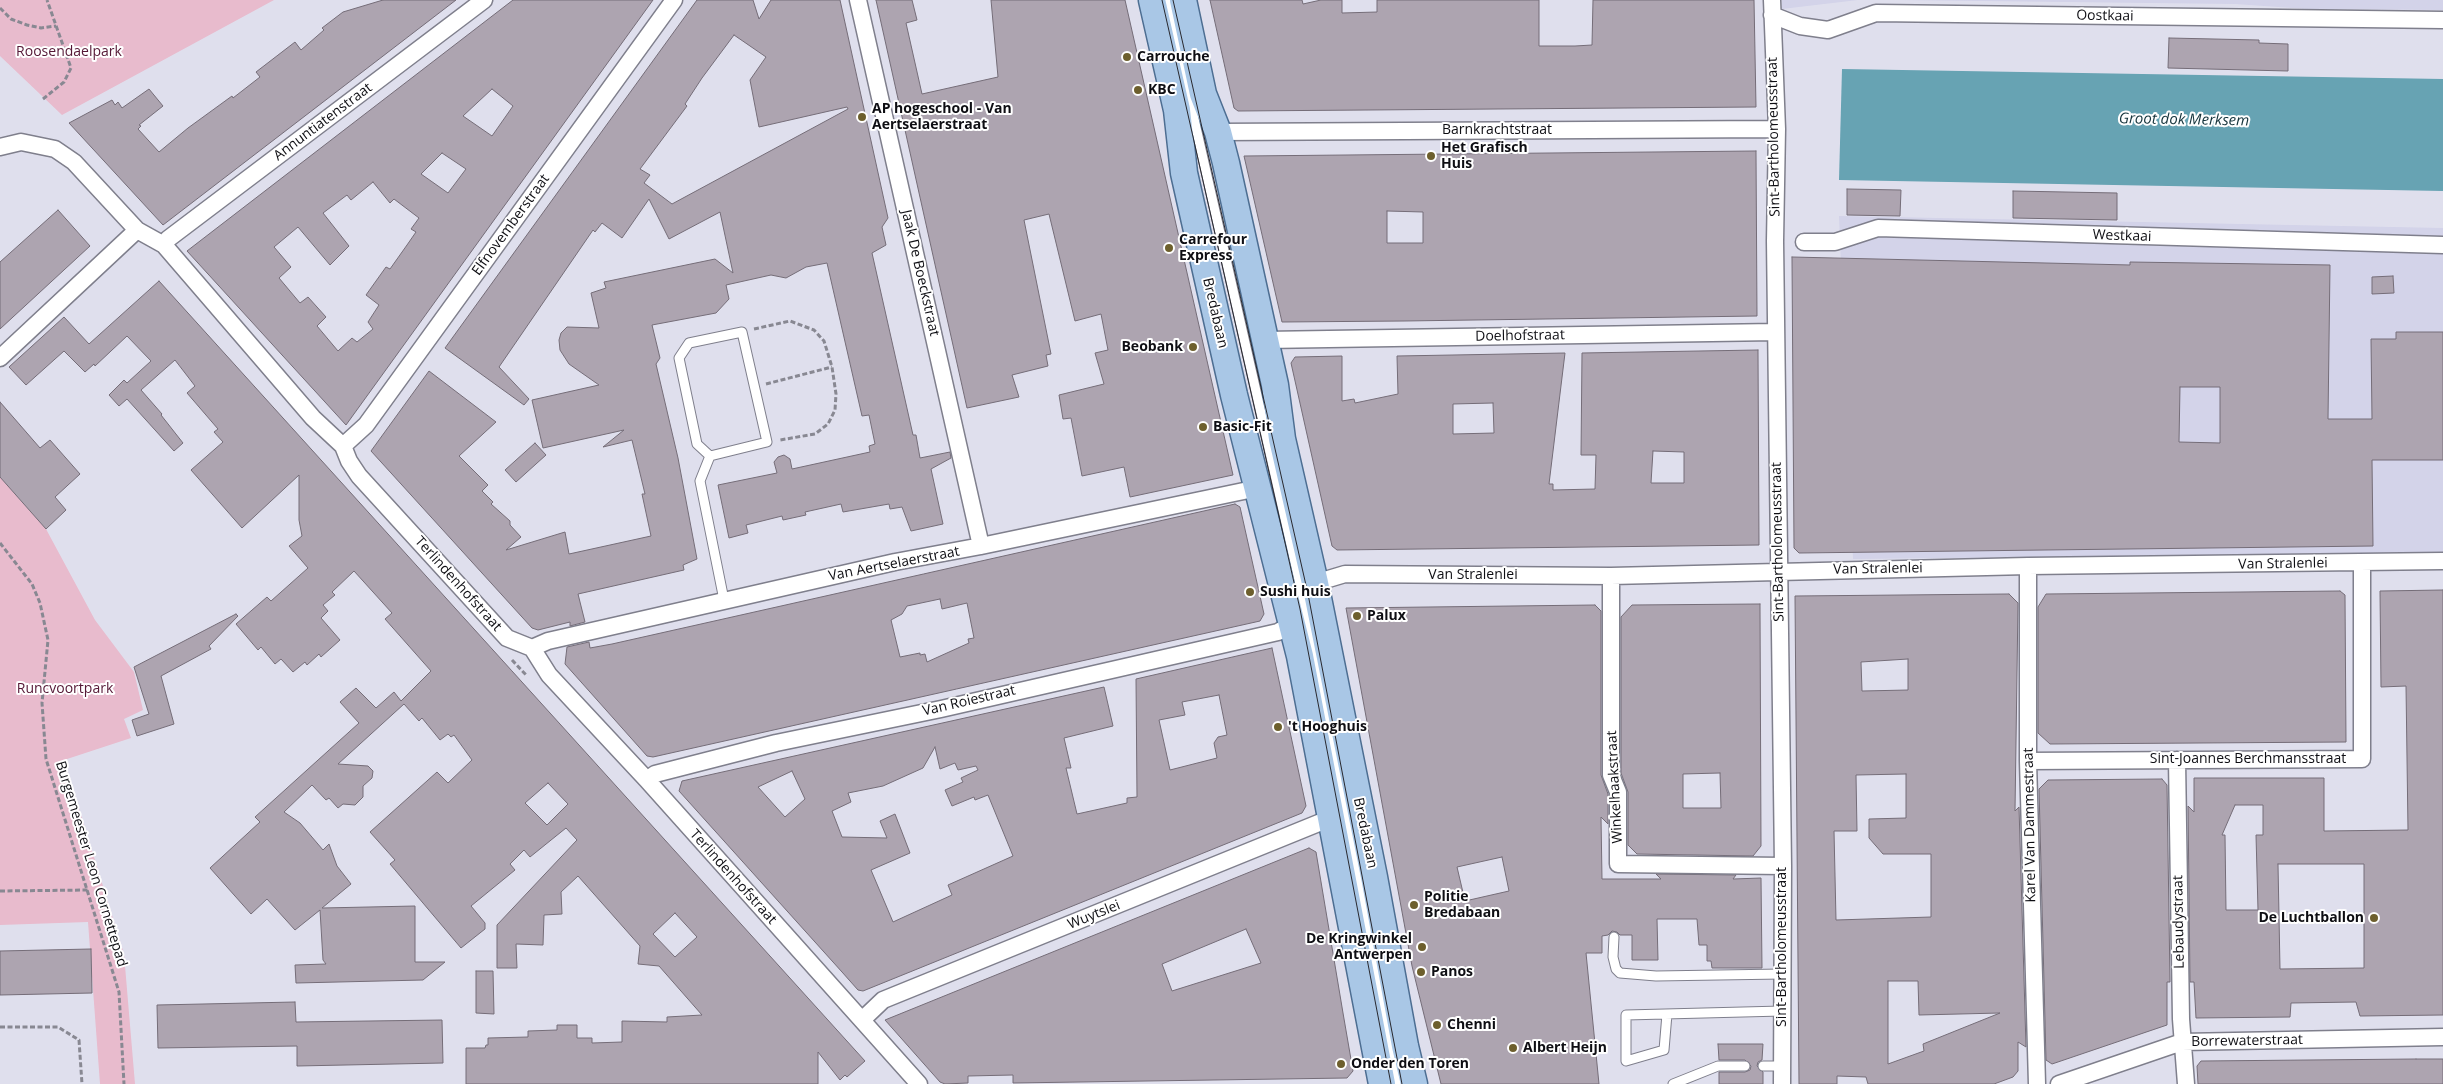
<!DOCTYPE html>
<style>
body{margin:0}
canvas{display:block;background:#dfdfed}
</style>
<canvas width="2443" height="1084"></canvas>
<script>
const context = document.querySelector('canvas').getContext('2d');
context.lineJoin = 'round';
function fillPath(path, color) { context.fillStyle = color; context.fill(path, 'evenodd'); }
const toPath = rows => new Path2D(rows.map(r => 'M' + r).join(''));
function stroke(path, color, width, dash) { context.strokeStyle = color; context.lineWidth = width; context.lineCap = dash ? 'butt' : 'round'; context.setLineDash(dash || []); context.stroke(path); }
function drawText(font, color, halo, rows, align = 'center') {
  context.font = font + ' "Open Sans",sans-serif'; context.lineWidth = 4; context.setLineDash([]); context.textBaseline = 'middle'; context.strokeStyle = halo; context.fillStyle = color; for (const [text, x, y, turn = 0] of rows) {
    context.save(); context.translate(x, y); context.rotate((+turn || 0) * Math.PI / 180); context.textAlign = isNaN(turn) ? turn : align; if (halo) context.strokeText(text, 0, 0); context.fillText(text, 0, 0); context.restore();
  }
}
fillPath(toPath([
 [1782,0,1858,0,1782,9],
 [1894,0,2443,0,2443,10,2307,9,2235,4],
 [1839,216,2443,228,2443,553,1853,559]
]), '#d3d3e9');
fillPath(toPath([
 [0,0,274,0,62,115,0,56],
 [0,477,46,529,95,620,134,672,143,710,124,719,131,738,64,760,124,954,135,1084,100,1084,88,922,0,925]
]), '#e8bbcd');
fillPath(toPath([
 [1842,69,2443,79,2443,191,1839,180]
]), '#67a3b3');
const building = toPath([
 [383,0,456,0,163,225,69,123,112,100,115,105,118,102,122,108,149,89,163,106,139,125,141,126,138,129,159,152,188,128,232,96,233,98,260,77,256,72,295,42,301,50,324,30,322,28,343,12,383,0],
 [513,0,653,0,346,425,187,251,513,0],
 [492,89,513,106,492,136,463,116,492,89],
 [442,153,466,169,448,193,421,174,442,153],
 [373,182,390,203,394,199,419,218,411,229,416,232,407,245,390,269,386,267,366,295,379,305,368,322,373,329,357,342,352,338,338,351,317,326,326,317,308,297,300,303,279,278,291,267,274,247,298,227,330,265,349,246,323,213,347,195,351,200,373,182],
 [697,0,753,0,759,19,771,0,840,0,888,218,882,227,886,245,872,253,913,435,916,435,920,458,950,452,951,458,931,469,943,524,911,531,902,507,890,509,889,504,843,512,841,504,805,512,806,515,783,520,782,516,746,525,748,533,729,538,718,485,777,473,774,462,778,457,784,455,790,459,792,469,870,452,869,446,875,444,869,415,862,416,827,263,806,267,786,278,771,275,726,285,729,299,716,313,652,325,660,358,656,364,678,458,697,559,683,565,684,570,578,594,585,622,570,626,570,622,538,630,532,628,371,451,429,371,496,422,459,456,488,485,482,491,493,502,491,504,510,521,510,525,521,537,506,550,565,532,569,554,651,536,642,494,645,494,632,440,603,447,624,430,543,448,532,400,599,385,569,364,560,350,559,340,561,333,567,327,599,328,591,293,606,288,604,282,715,259,733,273,720,212,669,239,649,199,622,238,602,223,595,232,593,230,499,367,529,399,524,405,445,348,697,0],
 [734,35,766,57,750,80,759,127,847,107,848,109,672,204,644,183,650,175,640,169,687,106,685,104,702,78,734,35],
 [876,0,912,0,917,20,906,23,922,94,998,77,991,0,1125,0,1233,475,1130,497,1124,467,1082,476,1071,418,1063,419,1059,395,1104,384,1095,353,1108,350,1101,314,1075,321,1049,214,1024,220,1051,354,1046,355,1048,366,1012,375,1019,397,967,408,876,0],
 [1210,0,1302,0,1303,4,1321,0,1342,0,1342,13,1377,12,1377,0,1539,0,1539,46,1575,46,1592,45,1593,0,1754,0,1756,107,1238,111,1234,108,1210,0],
 [2169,38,2259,40,2259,43,2288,44,2288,71,2168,68,2169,38],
 [1756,151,1757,316,1404,321,1282,322,1244,156,1756,151],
 [1387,211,1423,212,1423,243,1387,243,1387,211],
 [1847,189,1901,190,1900,216,1847,215,1847,189],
 [2013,191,2117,193,2117,220,2013,218,2013,191],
 [58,210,90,246,0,329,0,262,58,210],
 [1792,257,2130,265,2130,262,2330,265,2328,419,2372,419,2371,339,2396,339,2396,332,2443,332,2443,460,2372,460,2373,546,1799,553,1794,548,1792,257],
 [2180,387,2220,387,2220,443,2179,442,2180,387],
 [2393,276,2394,293,2372,294,2372,277,2393,276],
 [159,281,865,1061,847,1077,845,1075,840,1080,818,1052,818,1084,466,1084,466,1048,485,1048,486,1045,488,1045,488,1038,528,1037,528,1031,557,1030,557,1025,577,1025,577,1038,592,1038,592,1043,622,1042,622,1021,667,1022,667,1017,702,1015,659,966,638,964,640,946,578,876,561,892,562,914,544,915,543,945,516,944,517,968,497,968,497,925,577,840,566,828,530,857,524,850,510,864,515,870,471,906,485,923,485,929,461,948,390,864,395,860,370,832,437,772,448,783,472,760,454,735,451,737,448,734,440,740,422,718,419,721,404,704,338,764,368,766,373,771,372,778,363,786,363,797,355,805,343,804,338,808,329,798,326,800,312,785,284,812,300,823,323,850,329,844,337,866,351,884,322,908,415,906,415,962,445,962,423,980,296,983,295,965,326,964,323,960,320,910,295,930,267,899,251,914,210,868,260,822,255,817,359,723,340,702,356,688,376,708,394,692,401,701,431,671,385,619,392,613,354,571,332,592,335,595,323,605,328,611,321,618,340,640,321,657,319,654,307,665,305,662,293,672,281,659,275,664,261,647,258,650,236,624,267,597,271,601,308,568,289,546,302,536,299,520,299,475,242,528,191,470,223,442,214,432,218,429,187,393,195,386,175,360,141,390,162,414,161,415,183,443,174,451,127,399,119,406,109,395,124,380,127,383,151,361,127,336,95,366,94,364,85,372,64,351,26,385,9,367,64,317,89,344,159,281],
 [548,783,568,804,547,825,525,803,548,783],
 [675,913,697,937,675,957,653,934,675,913],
 [1758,350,1759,545,1337,550,1332,546,1291,363,1295,357,1342,356,1342,401,1354,399,1355,403,1398,394,1397,356,1565,353,1549,484,1553,484,1553,490,1595,489,1596,455,1581,455,1582,353,1758,350],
 [1493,403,1494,433,1453,434,1453,404,1493,403],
 [1653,451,1684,452,1684,483,1651,483,1653,451],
 [0,402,40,448,50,440,80,474,55,497,66,510,46,529,0,477,0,402],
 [535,443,546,455,516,482,505,470,535,443],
 [1235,504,1240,507,1264,614,1260,621,653,757,647,756,565,664,567,647,589,642,590,648,612,644,1235,504],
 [940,599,942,609,967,603,974,638,968,639,969,643,927,662,925,654,920,655,920,653,900,657,891,620,902,614,907,606,940,599],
 [2443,590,2443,1015,2360,1016,2356,1002,2291,1003,2290,1017,2196,1018,2194,982,2190,982,2188,806,2194,812,2194,778,2324,778,2324,831,2408,830,2406,686,2381,687,2380,591,2443,590],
 [2235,805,2263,805,2263,835,2256,835,2258,910,2226,910,2225,835,2222,835,2235,805],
 [2278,864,2364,864,2364,968,2280,969,2278,864],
 [2340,591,2345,595,2346,742,2050,744,2038,733,2038,607,2046,594,2340,591],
 [2009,594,2018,603,2015,811,2019,807,2026,1047,2018,1042,2018,1071,2013,1077,1994,1084,1868,1084,1866,1077,1837,1076,1837,1084,1799,1084,1795,596,2009,594],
 [1908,659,1908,690,1862,691,1861,662,1908,659],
 [1906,774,1906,818,1869,819,1869,838,1883,854,1931,854,1931,917,1836,920,1834,831,1857,831,1856,775,1906,774],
 [1888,981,1918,981,1919,1015,2000,1013,1923,1044,1924,1051,1888,1064,1888,981],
 [1760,604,1761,846,1753,856,1637,854,1628,845,1628,792,1621,773,1621,617,1632,605,1760,604],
 [1720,773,1721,808,1683,808,1683,774,1720,773],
 [1595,605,1601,611,1601,775,1608,794,1608,824,1601,817,1602,879,1661,879,1656,874,1736,875,1733,879,1761,878,1762,968,1712,968,1711,961,1707,961,1707,945,1699,945,1697,919,1657,919,1658,960,1632,960,1632,935,1620,935,1617,932,1612,931,1608,935,1602,936,1602,953,1586,953,1599,1084,1441,1084,1412,966,1346,608,1595,605],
 [1502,857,1509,891,1465,901,1457,867,1502,857],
 [236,614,238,616,209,646,211,649,161,676,174,724,137,736,132,720,149,714,134,667,236,614],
 [1272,648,1306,806,1302,813,863,991,858,990,842,972,679,791,682,781,1104,687,1113,726,1064,738,1071,768,1066,768,1077,814,1127,803,1127,798,1137,797,1136,679,1272,648],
 [1219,695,1227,735,1218,737,1214,743,1217,758,1170,770,1159,720,1185,715,1182,702,1219,695],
 [935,747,940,769,955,763,958,770,976,766,978,770,961,778,963,782,945,790,952,806,974,797,975,800,988,795,1013,856,948,885,952,895,893,922,871,870,910,853,895,814,880,821,887,838,842,837,832,811,851,802,848,793,883,786,923,768,935,747],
 [792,771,805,799,785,817,758,787,792,771],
 [2162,779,2167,785,2170,982,2167,982,2167,1025,2052,1064,2046,1060,2039,789,2048,780,2162,779],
 [1309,848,1316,852,1343,1013,1353,1071,1347,1078,1013,1083,1013,1075,968,1076,968,1083,945,1084,940,1082,885,1020,1309,848],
 [1246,929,1261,963,1172,991,1162,964,1246,929],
 [91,949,92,993,0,995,0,951,91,949],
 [476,971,493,971,494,1014,476,1013,476,971],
 [295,1002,296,1022,442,1020,443,1063,297,1066,297,1046,158,1048,157,1005,295,1002],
 [1718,1044,1763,1044,1762,1060,1758,1062,1757,1066,1763,1072,1763,1084,1719,1084,1719,1072,1745,1072,1750,1070,1751,1066,1745,1060,1719,1060,1718,1044],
 [2416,1059,2443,1059,2443,1084,2198,1084,2197,1066,2201,1061,2416,1059]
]);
fillPath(building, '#ada4b0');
stroke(building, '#756d78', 1);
const lane = toPath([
 [1167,0,1304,602,1397,1084],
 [710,456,697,444,679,358,689,343,742,332,767,442,710,456,700,481,724,600],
 [1614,937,1613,957,1616,969,1620,973,1656,976,1782,974],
 [1667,1014,1664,1050,1626,1061,1626,1015,1782,1011],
 [1763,1066,1782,1066],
 [1673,1084,1718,1066,1745,1066]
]);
const street = toPath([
 [858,0,981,546],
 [1772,0,1777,129,1775,241,1783,866,1782,1084],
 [1772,15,1800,26,1828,30,1876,13,2443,20],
 [1218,132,1777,129],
 [0,147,21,142,55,149,74,162,137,230,164,245,313,418,343,446,349,461,359,476,507,638,532,648,549,675,647,780,919,1084],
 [1804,242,1835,242,1878,228,2443,245],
 [164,245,168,239,484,0],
 [1265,340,1775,332],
 [0,358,137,230],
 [343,446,366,425,674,0],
 [2028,566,2028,761,2037,1084],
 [1611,576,1611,775,1618,792,1618,864,1783,866],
 [532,648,548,641,895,562,981,546,1258,488],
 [2177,760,2181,1019,2186,1084],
 [2028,761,2362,759,2362,563],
 [647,780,655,774,776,743,941,709,1278,632,1292,624,1315,583,1345,574,1611,576,2028,566,2443,561],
 [862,1020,883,1000,1331,818],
 [2059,1084,2182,1042,2443,1037]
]);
const primary = toPath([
 [1152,0,1177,110,1184,173,1234,395,1300,656,1382,1084],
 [1183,0,1203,94,1218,132,1226,163,1275,385,1282,439,1315,583,1374,877,1405,1046,1414,1084]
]);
stroke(lane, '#7f7f8c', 11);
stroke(street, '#7f7f8c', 19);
stroke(primary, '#4d6e92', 29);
stroke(toPath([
 [0,8,11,19,27,25,41,28,56,26],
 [43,99,64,82,71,68,47,0],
 [754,329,790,321,814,330,824,341,832,367,836,394,835,410,828,424,815,434,780,440],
 [766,384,832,367],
 [0,543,32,584,40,603,48,640,42,703,46,759,119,992,124,1084],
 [512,660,527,676],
 [0,891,88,890],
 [0,1027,58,1027,79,1040,82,1084]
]), '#888892', 3, [5, 2.5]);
stroke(lane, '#fff', 9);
stroke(street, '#fff', 16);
stroke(primary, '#a9c7e6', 26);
stroke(toPath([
 [1162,0,1300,609,1391,1084],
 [1173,0,1308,594,1402,1084]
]), '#28282e', 1);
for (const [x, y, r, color] of [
 [1127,57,5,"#6d5f2d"],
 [1138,90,5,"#6d5f2d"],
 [862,117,5,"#6d5f2d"],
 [1431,156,5,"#6d5f2d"],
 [1169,248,5,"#6d5f2d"],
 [1193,347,5,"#6d5f2d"],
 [1203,427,5,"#6d5f2d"],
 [1250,592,5,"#6d5f2d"],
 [1357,616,5,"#6d5f2d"],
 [1278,727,5,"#6d5f2d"],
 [1414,905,5,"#6d5f2d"],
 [2374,918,5,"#6d5f2d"],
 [1422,947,5,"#6d5f2d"],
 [1421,972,5,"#6d5f2d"],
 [1437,1025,5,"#6d5f2d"],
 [1513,1048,5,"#6d5f2d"],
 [1341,1064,5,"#6d5f2d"]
]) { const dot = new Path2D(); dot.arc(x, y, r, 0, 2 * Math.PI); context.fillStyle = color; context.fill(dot); stroke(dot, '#fff', 2); }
drawText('14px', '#0e0e13', '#fff', [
 ["Oostkaai",2105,16,1],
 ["Annuntiatenstraat",323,122,-37],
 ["Barnkrachtstraat",1497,130],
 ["Sint-Bartholomeusstraat",1774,137,-91],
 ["Elfnovemberstraat",511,225,-54],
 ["Westkaai",2122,236,2],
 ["Jaak De Boeckstraat",920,273,77],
 ["Bredabaan",1215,313,77],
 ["Doelhofstraat",1520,336,-1],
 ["Sint-Bartholomeusstraat",1778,542,-91],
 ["Van Aertselaerstraat",894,564,-11],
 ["Van Stralenlei",2283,564,-1],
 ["Van Stralenlei",1878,569,-1],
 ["Van Stralenlei",1473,575],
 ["Terlindenhofstraat",458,584,48],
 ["Van Roiestraat",969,701,-13],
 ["Sint-Joannes Berchmansstraat",2248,759],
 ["Winkelhaakstraat",1615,787,-93],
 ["Karel Van Dammestraat",2030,825,-91],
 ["Bredabaan",1365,833,78],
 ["Burgemeester Leon Cornettepad",91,864,73],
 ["Terlindenhofstraat",733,877,48],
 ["Wuytslei",1094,915,-22],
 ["Lebaudystraat",2179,922,-91],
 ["Sint-Bartholomeusstraat",1782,947,-90],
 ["Borrewaterstraat",2247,1041,-1]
]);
drawText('14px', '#551836', '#fff', [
 ["Roosendaelpark",69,52],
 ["Runcvoortpark",65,689]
]);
drawText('bold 14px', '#0e0e13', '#fff', [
 ["Carrouche",1137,57],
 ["KBC",1148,90],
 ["AP hogeschool - Van",872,109],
 ["Aertselaerstraat",872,125],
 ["Het Grafisch",1441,148],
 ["Huis",1441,164],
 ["Carrefour",1179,240],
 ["Express",1179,256],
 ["Beobank",1183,347,"right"],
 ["Basic-Fit",1213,427],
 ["Sushi huis",1260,592],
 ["Palux",1367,616],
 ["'t Hooghuis",1288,727],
 ["Politie",1424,897],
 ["Bredabaan",1424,913],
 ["De Luchtballon",2364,918,"right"],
 ["De Kringwinkel",1412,939,"right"],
 ["Antwerpen",1412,955,"right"],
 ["Panos",1431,972],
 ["Chenni",1447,1025],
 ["Albert Heijn",1523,1048],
 ["Onder den Toren",1351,1064]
], 'left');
drawText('italic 15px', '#14333b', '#fff', [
 ["Groot dok Merksem",2184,120,1]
]);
</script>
